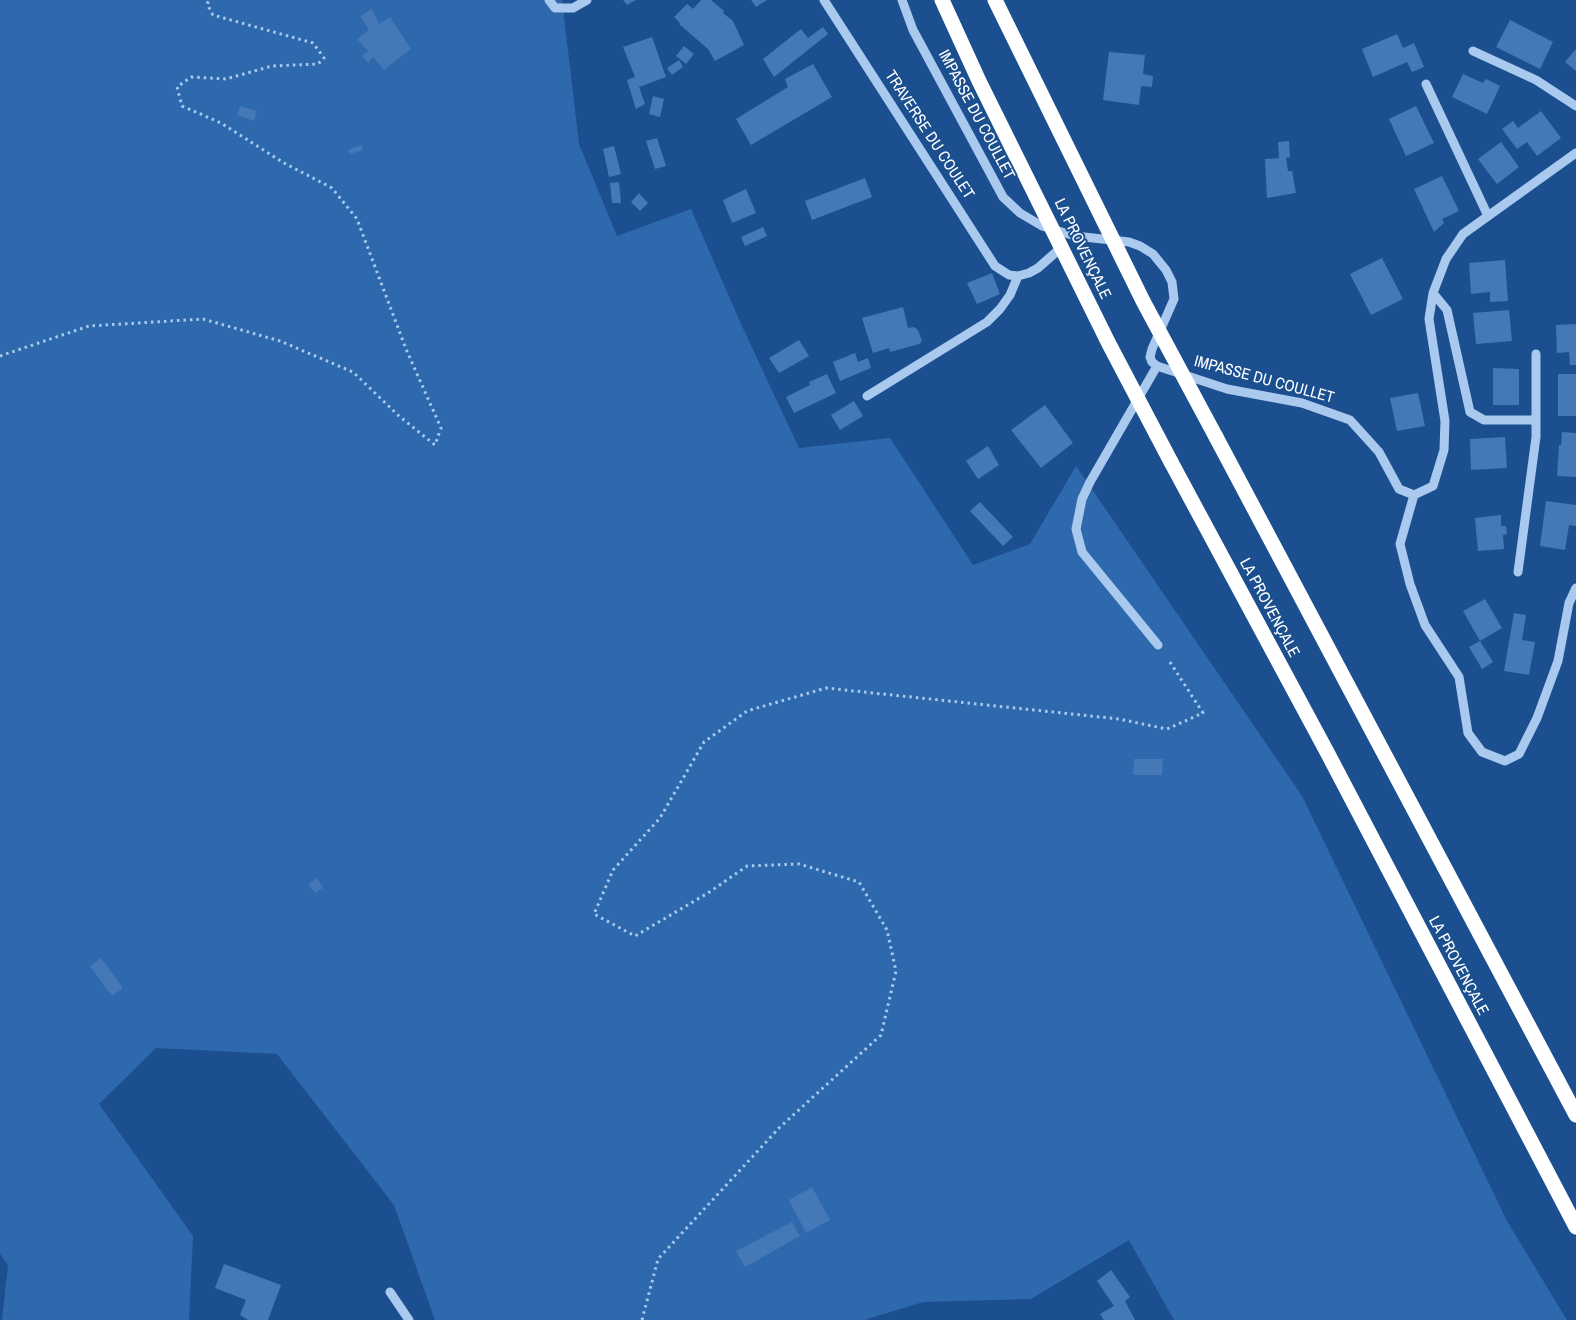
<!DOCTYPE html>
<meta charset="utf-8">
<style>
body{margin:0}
canvas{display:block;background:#1b4f8f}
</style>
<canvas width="1576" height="1320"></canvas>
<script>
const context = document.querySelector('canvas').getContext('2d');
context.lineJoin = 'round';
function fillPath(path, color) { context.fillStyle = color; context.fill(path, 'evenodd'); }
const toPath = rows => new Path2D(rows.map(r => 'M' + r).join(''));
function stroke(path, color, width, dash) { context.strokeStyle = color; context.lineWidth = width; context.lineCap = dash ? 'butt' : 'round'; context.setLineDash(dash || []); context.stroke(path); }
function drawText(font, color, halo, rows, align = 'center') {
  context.font = font + ' "Archivo Narrow",sans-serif'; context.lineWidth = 4; context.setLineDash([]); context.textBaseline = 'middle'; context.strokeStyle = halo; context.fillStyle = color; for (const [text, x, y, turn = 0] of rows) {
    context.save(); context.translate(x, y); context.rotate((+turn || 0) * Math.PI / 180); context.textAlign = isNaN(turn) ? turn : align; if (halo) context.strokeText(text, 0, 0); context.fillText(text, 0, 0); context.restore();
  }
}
fillPath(toPath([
 [0,0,562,0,579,144,617,236,691,209,741,324,799,448,890,438,973,565,1030,544,1076,466,1302,796,1507,1221,1567,1320,1174,1320,1129,1240,1031,1299,923,1302,864,1320,435,1320,394,1205,277,1054,156,1048,99,1104,193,1236,189,1320,2,1320,8,1265,0,1254]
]), '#2e69ad');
fillPath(toPath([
 [623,0,636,0,627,5],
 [701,0,711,0,724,11,723,13,733,21,744,45,715,61,708,49,679,24,680,23,674,17,687,4,693,9],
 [751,0,767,0,756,7],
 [372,9,379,24,390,17,411,49,384,70,373,57,368,63,362,56,368,51,357,39,369,30,360,16],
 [1510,20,1553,42,1540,69,1496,47],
 [823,27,828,34,774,77,763,59,801,29,808,38],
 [1397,34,1403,48,1414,43,1424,67,1412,72,1407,62,1373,77,1362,49],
 [652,37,666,77,639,87,645,104,636,109,627,80,635,77,623,47],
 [684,46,694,54,686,64,676,56],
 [1576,49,1576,71,1565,62],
 [1109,52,1145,55,1143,74,1153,76,1152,87,1141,86,1139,105,1103,100],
 [679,60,683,67,672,75,667,68],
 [813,64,832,97,751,145,736,119,788,87,785,79],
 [1463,74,1483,83,1486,79,1500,86,1487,114,1452,97],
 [653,96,664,99,660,117,649,114],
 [240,106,257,111,254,121,237,115],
 [1416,106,1434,143,1406,156,1389,119],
 [1541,111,1561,138,1537,156,1527,142,1517,149,1502,129,1513,121,1518,128],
 [657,138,666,166,655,169,646,141],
 [1289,141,1290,157,1286,158,1288,171,1292,171,1296,193,1267,198,1265,159,1279,158,1278,142],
 [1501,142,1519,167,1497,184,1478,159],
 [361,145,363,150,350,154,348,150],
 [614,146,621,174,609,177,603,149],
 [1442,176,1459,211,1442,219,1444,223,1434,232,1414,189],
 [865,178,872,197,812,220,805,201],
 [619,182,621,203,612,203,610,183],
 [746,189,756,213,732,223,723,200],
 [639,193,648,203,640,211,631,202],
 [763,227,767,236,745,246,741,237],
 [1382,258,1403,299,1371,315,1350,274],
 [1505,260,1508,301,1490,302,1490,292,1471,294,1469,263],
 [992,273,1000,294,977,304,967,283],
 [903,307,908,328,914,327,918,330,922,341,919,344,890,352,889,348,873,353,862,318],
 [1509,310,1512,341,1476,344,1473,313],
 [1576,324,1576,365,1570,365,1569,352,1557,353,1556,325],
 [799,340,809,356,779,373,769,358],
 [855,353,858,362,868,358,871,368,840,381,833,362],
 [1493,368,1519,369,1519,405,1493,405],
 [827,374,836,393,794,413,786,397,810,385,809,382],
 [1558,374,1576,374,1576,416,1558,416],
 [1418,393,1425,426,1397,431,1390,398],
 [854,401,863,416,840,430,831,415],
 [1045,405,1073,443,1041,468,1011,430],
 [1562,432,1576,433,1576,477,1557,476,1559,445,1561,445],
 [1505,437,1507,468,1471,470,1470,439],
 [988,446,999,465,978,479,966,461],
 [1546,501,1576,505,1576,526,1569,525,1565,550,1540,546],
 [980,502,1013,537,1003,546,970,511],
 [1501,515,1501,526,1506,526,1507,534,1503,535,1504,549,1478,551,1475,518],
 [1485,599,1502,628,1480,641,1463,611],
 [1514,613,1526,615,1522,640,1535,642,1529,675,1504,671],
 [1480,641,1493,662,1482,669,1469,647],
 [1134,759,1163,759,1162,775,1133,775],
 [317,878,323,888,315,893,308,884],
 [101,958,123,988,112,996,90,966],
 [812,1187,830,1220,806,1233,789,1200],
 [792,1222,800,1236,745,1267,736,1251],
 [224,1264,281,1285,268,1320,248,1320,240,1315,246,1300,215,1288],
 [1111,1270,1130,1297,1125,1301,1135,1320,1104,1320,1100,1314,1114,1306,1097,1281]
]), '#4478b7');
stroke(toPath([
 [0,356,89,326,203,319,280,341,353,372,399,416,435,445,441,428,406,349,357,219,332,188,284,163,221,123,182,106,177,87,191,77,226,79,272,66,318,64,324,58,313,43,213,15,207,4,209,0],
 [642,1320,658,1259,779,1128,881,1035,896,971,887,930,859,882,799,864,747,866,708,893,635,936,594,914,613,870,660,818,704,742,747,711,826,688,1119,719,1167,729,1203,713,1168,659]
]), '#a9c9ee', 3, [2.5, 4]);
stroke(toPath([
 [549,0,555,8,573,8,587,0],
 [824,0,995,266,1009,275,1018,276,1029,273,1038,268,1063,246],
 [902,0,913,30,1003,197,1020,213,1042,226,1075,236,1129,242,1140,246,1153,254,1166,270,1172,282,1174,299,1152,349,1150,357,1152,362,1157,366,1227,389,1302,403,1350,420,1379,452,1399,489,1414,495,1433,486,1444,450,1445,421,1429,319,1433,293,1446,259,1463,234,1576,153],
 [1473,51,1536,80,1576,106],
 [1426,84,1488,216],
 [1433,293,1447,310,1470,412,1484,420,1536,420,1536,437,1518,572],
 [1536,354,1536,420],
 [1157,366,1090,482,1082,499,1076,529,1082,552,1158,645],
 [867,396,987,322,1000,309,1010,295,1018,276],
 [1414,495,1400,544,1410,584,1425,625,1459,677,1468,733,1482,752,1505,761,1519,754,1537,718,1558,661,1569,603,1576,588],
 [390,1292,409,1320]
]), '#a9c9ee', 9);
stroke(toPath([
 [1216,437,1576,1115],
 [1171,462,1327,752,1576,1227]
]), '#fff', 15);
stroke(toPath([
 [942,0,979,81,1109,344,1171,462],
 [995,0,1143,301,1216,437]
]), '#fff', 15);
drawText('16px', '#fff', '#1b4f8f', [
 ["IMPASSE DU COULLET",976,115,62],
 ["TRAVERSE DU COULET",929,135,57],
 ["LA PROVENÇALE",1082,249,64],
 ["IMPASSE DU COULLET",1264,380,15],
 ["LA PROVENÇALE",1269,608,62],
 ["LA PROVENÇALE",1458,966,62]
]);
</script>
